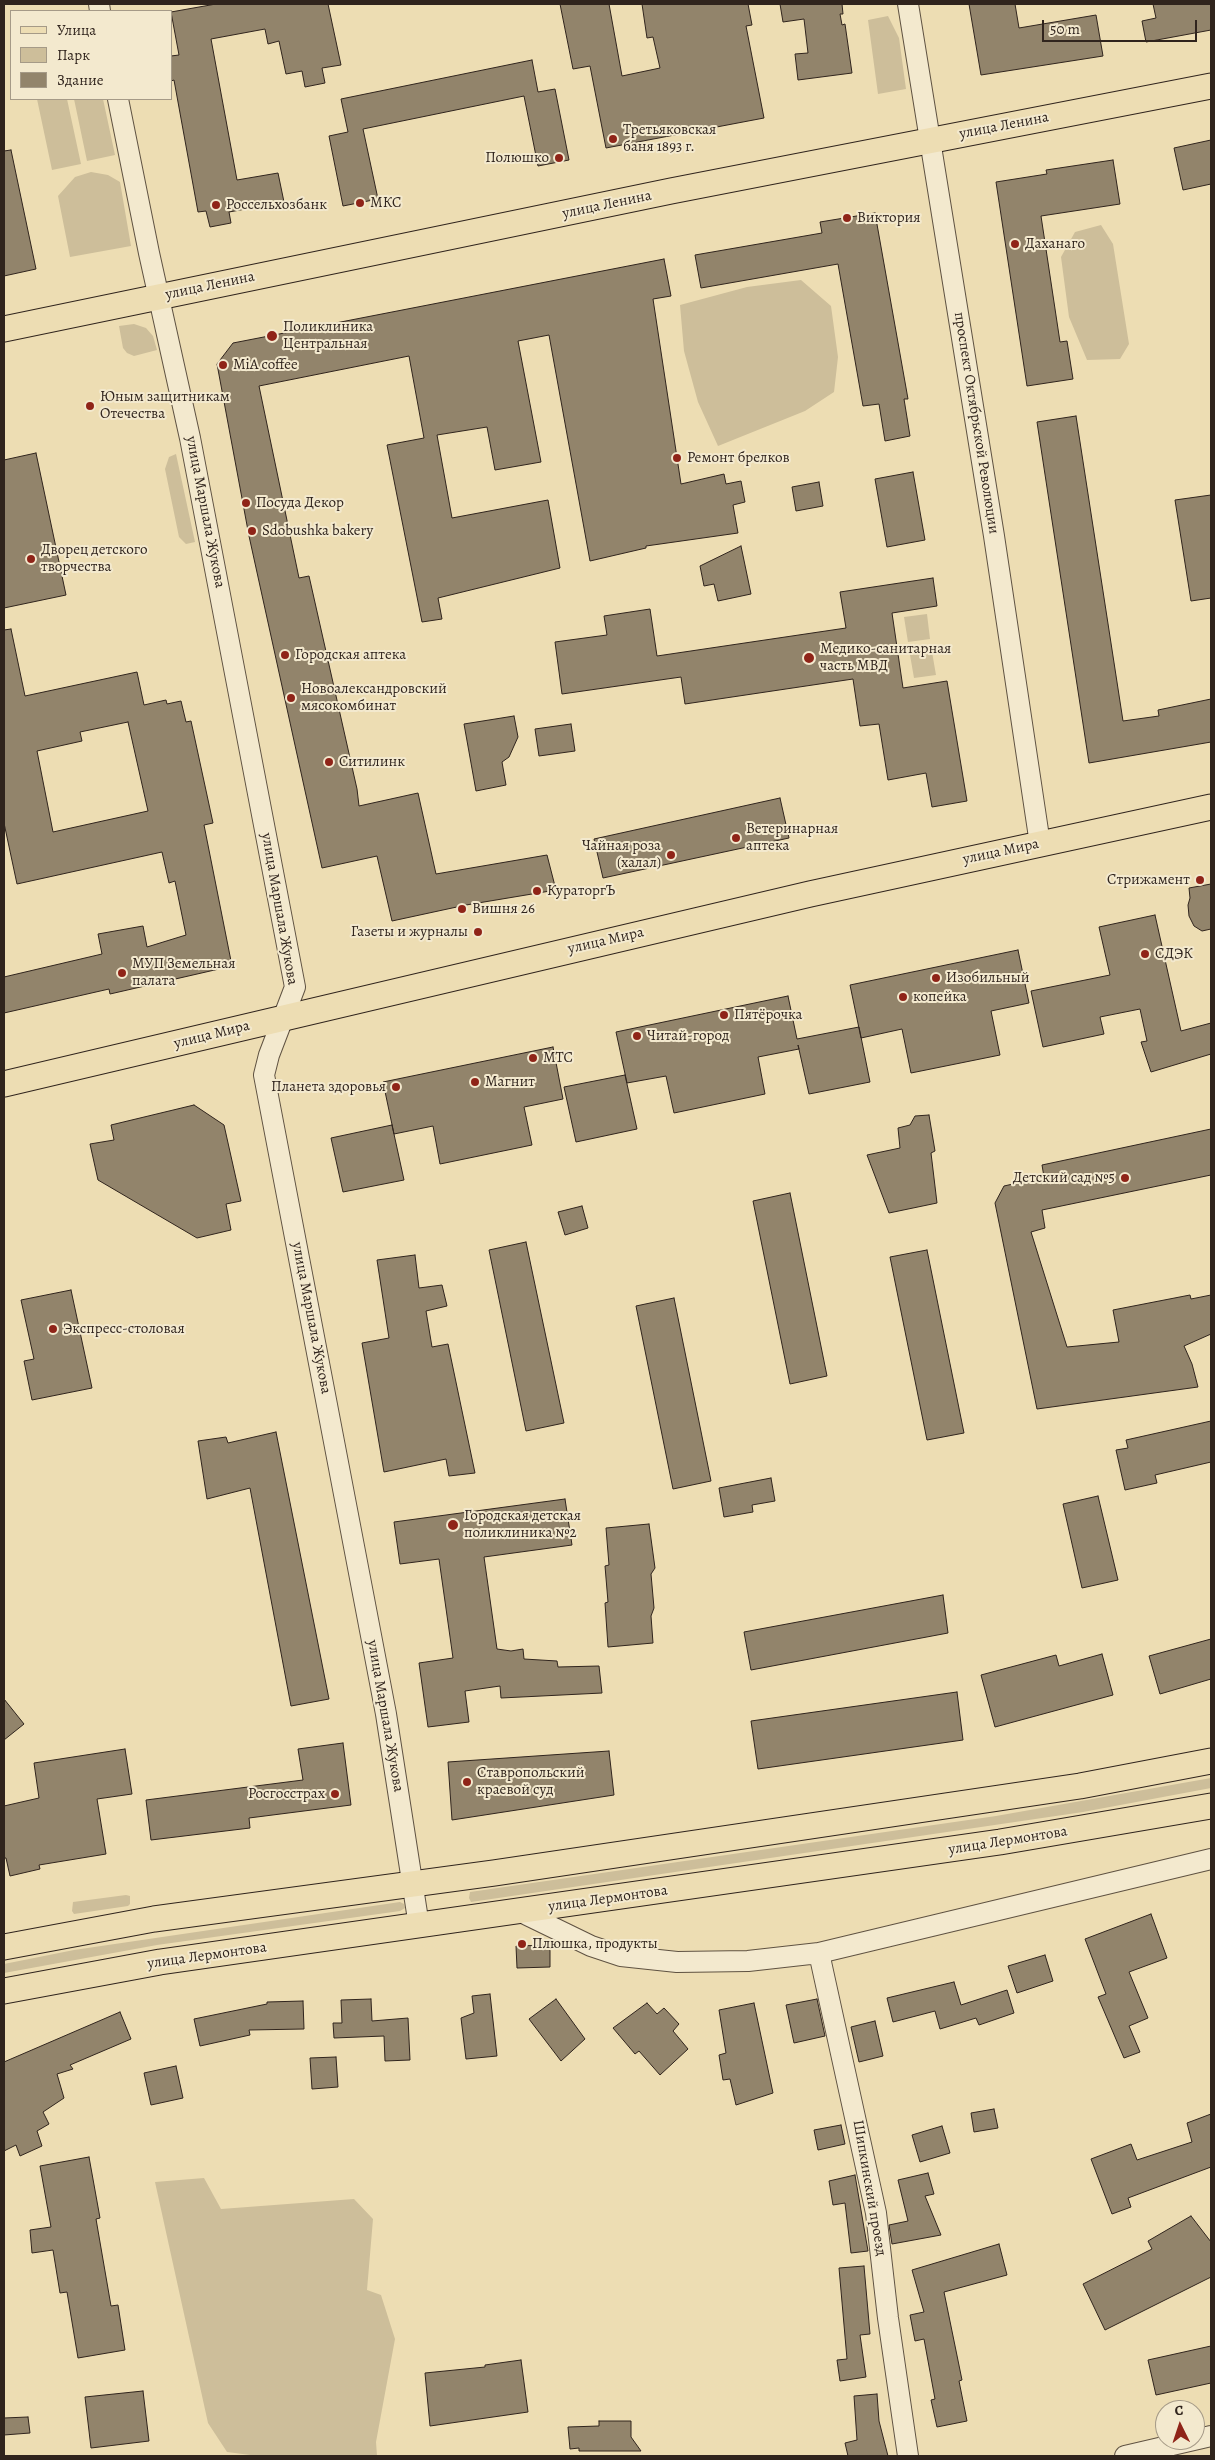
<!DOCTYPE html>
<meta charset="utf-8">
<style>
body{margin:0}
#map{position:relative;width:1215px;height:2460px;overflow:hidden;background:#edddb3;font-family:Alegreya,serif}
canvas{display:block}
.frame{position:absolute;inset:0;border:5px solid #30241d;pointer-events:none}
.legend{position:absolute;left:10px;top:10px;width:162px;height:90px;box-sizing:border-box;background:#f3e9ce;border:1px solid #a59a87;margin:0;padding:6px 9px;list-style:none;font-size:15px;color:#30241d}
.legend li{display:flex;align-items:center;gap:10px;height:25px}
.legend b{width:25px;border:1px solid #a59a87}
.north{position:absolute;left:1155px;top:2400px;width:50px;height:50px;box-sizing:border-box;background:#f3e9ce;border:1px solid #a59a87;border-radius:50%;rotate:356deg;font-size:14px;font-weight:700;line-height:20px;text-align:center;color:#30241d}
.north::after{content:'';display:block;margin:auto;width:18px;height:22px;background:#8f2418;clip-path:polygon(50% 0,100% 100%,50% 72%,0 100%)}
.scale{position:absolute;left:1042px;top:20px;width:155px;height:22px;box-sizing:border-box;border:2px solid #30241d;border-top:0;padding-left:6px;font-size:15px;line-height:18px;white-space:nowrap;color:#30241d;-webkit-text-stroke:4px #f3e9ce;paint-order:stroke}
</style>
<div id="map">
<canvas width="1215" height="2460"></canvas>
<div class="frame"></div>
<ul class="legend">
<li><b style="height:6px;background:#edddb3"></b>Улица</li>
<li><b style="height:14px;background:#cdbe9a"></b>Парк</li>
<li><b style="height:14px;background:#92846b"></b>Здание</li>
</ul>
<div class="north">С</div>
<div class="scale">50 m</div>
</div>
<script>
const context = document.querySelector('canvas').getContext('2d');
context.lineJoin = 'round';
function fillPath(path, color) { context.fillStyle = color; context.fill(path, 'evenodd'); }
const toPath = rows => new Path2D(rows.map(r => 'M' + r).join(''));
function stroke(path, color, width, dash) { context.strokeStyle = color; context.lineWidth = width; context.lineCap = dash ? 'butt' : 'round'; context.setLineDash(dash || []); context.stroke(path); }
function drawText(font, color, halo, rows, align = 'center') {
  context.font = font + ' Alegreya,serif'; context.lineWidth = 4; context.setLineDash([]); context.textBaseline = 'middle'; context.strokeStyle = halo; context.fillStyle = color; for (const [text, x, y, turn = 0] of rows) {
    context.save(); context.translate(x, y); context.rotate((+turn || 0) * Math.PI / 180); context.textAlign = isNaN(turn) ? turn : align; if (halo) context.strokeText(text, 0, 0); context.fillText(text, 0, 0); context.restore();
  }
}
fillPath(toPath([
 [888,16,899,38,906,89,878,94,868,20],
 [37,99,67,99,81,164,52,170],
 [74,99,103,99,115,155,87,161],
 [91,172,108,175,120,182,131,246,70,257,58,196,75,177],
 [1101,225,1113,244,1129,344,1120,359,1087,360,1069,317,1061,257,1075,232],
 [801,280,831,306,838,357,834,392,805,411,718,446,698,402,684,351,680,305,747,287],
 [134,324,146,328,153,336,157,350,134,356,127,353,123,348,119,326],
 [176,454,195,542,186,544,179,537,165,469,169,457],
 [927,614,930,639,908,642,904,617],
 [932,652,936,675,914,678,910,655],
 [1211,1778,1211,1788,1083,1812,471,1902,469,1898,470,1892,996,1816],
 [126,1895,130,1896,130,1904,128,1906,74,1914,72,1911,73,1902],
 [400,1902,404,1904,405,1908,400,1911,157,1945,4,1973,4,1964,74,1950],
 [204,2178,221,2209,354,2199,373,2219,367,2290,381,2295,395,2339,376,2442,377,2456,258,2456,227,2452,208,2423,155,2182]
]), '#cdbe9a');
const building = toPath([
 [216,4,328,4,341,65,322,68,325,83,305,87,302,71,286,74,279,41,268,44,265,29,211,39,237,180,278,173,284,202,229,212,231,223,210,227,206,211,198,212,174,80,171,81,171,56,179,55,171,12,216,4],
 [560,4,609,4,622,76,660,68,653,37,647,38,642,4,748,4,752,25,746,26,764,118,606,148,590,66,573,69,560,4],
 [780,4,842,4,843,14,840,14,842,25,845,24,852,73,798,80,795,54,808,53,804,19,783,22,780,4],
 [969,4,1015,4,1019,28,1096,15,1103,56,981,75,969,4],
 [1153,4,1211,4,1211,30,1146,42,1142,21,1156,18,1153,4],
 [532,60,538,92,555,89,569,160,538,166,524,96,363,129,378,199,343,206,329,136,348,132,341,99,532,60],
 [1211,140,1211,184,1183,190,1174,148,1211,140],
 [11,150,36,269,4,276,4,151,11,150],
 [1113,160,1120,204,1041,216,1060,342,1067,341,1073,379,1027,386,996,182,1047,174,1046,170,1113,160],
 [875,213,908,399,904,399,910,436,885,441,879,404,863,406,838,264,701,288,695,255,822,233,820,222,875,213],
 [664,259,671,296,653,299,681,484,724,474,726,484,741,481,745,502,733,505,738,533,646,546,646,548,590,561,549,335,518,341,541,462,495,470,487,427,437,435,452,518,548,500,560,568,438,598,442,619,422,622,387,445,424,438,409,356,259,386,299,578,309,576,357,789,359,806,418,793,436,874,547,855,556,890,466,905,392,921,377,856,322,868,249,536,217,364,233,343,664,259],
 [1076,416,1123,721,1159,716,1158,710,1211,699,1211,742,1089,763,1037,422,1076,416],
 [36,453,66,595,4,608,4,460,36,453],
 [913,472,925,540,887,547,875,479,913,472],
 [819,482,823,506,796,511,792,487,819,482],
 [1211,495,1211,598,1191,601,1175,500,1211,495],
 [741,546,751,594,718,601,714,584,704,586,700,566,741,546],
 [933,578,937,606,892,613,903,688,947,681,967,801,932,807,926,773,888,780,879,724,860,726,853,679,685,704,681,677,562,694,555,642,607,635,604,616,650,609,657,656,846,628,840,592,933,578],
 [11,629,25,696,137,672,144,705,166,700,167,704,181,701,186,722,191,721,213,823,204,825,232,966,110,994,109,989,4,1013,4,977,102,954,98,934,143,926,147,947,186,935,175,881,169,883,162,852,17,884,4,823,4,630,11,629],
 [128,722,148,811,53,832,37,751,82,741,80,732,128,722],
 [514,716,518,737,509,757,502,762,506,785,476,791,464,724,514,716],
 [571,724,575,751,539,756,535,729,571,724],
 [780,798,789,838,603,878,594,839,780,798],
 [1211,884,1211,929,1202,931,1194,926,1189,916,1188,905,1190,898,1189,888,1211,884],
 [1155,915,1181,1031,1211,1023,1211,1054,1151,1072,1141,1042,1147,1041,1140,1009,1100,1017,1104,1034,1043,1047,1031,991,1110,975,1099,927,1155,915],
 [1018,950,1029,1003,991,1011,1000,1055,911,1073,902,1029,861,1038,850,985,1018,950],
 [788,996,797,1039,859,1027,870,1082,809,1094,798,1045,799,1049,758,1057,765,1094,674,1113,666,1076,627,1083,616,1032,788,996],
 [553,1047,563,1099,524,1107,532,1145,440,1164,433,1126,394,1134,383,1082,553,1047],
 [625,1075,637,1129,576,1142,564,1087,625,1075],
 [194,1105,224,1125,241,1201,226,1204,231,1230,197,1238,98,1180,90,1144,114,1140,111,1125,194,1105],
 [929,1115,935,1151,931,1153,937,1203,889,1213,867,1155,900,1148,898,1128,910,1125,915,1116,929,1115],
 [392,1125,404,1180,343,1192,331,1138,392,1125],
 [1211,1129,1211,1175,1042,1210,1045,1228,1031,1232,1067,1347,1119,1342,1113,1310,1190,1295,1191,1299,1211,1295,1211,1334,1184,1346,1192,1364,1198,1387,1037,1409,995,1203,1004,1186,1044,1177,1042,1165,1211,1129],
 [790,1193,827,1376,790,1384,753,1201,790,1193],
 [582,1206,588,1228,565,1235,558,1212,582,1206],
 [526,1242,564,1423,526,1431,489,1250,526,1242],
 [927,1250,964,1433,927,1440,890,1257,927,1250],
 [415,1255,419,1288,442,1285,447,1306,426,1311,432,1347,448,1344,475,1473,449,1476,446,1459,384,1472,362,1343,389,1338,377,1260,415,1255],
 [71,1290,92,1388,32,1400,24,1361,34,1359,21,1300,71,1290],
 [674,1298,711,1481,673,1489,636,1306,674,1298],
 [1211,1421,1211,1462,1155,1475,1157,1483,1125,1490,1116,1450,1128,1448,1126,1440,1211,1421],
 [276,1432,329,1699,291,1706,250,1488,207,1499,198,1441,226,1437,228,1443,276,1432],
 [771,1478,775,1501,752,1505,753,1512,724,1517,719,1488,771,1478],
 [1098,1496,1118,1580,1082,1588,1063,1504,1098,1496],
 [565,1499,572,1545,484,1557,497,1649,511,1651,523,1649,524,1659,557,1661,558,1667,599,1666,602,1693,501,1698,500,1686,465,1691,469,1722,428,1727,419,1663,453,1658,439,1559,400,1564,394,1522,565,1499],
 [649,1524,655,1568,651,1574,654,1608,651,1616,653,1643,608,1647,605,1603,608,1602,605,1566,609,1565,606,1528,649,1524],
 [943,1595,948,1633,751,1670,744,1632,943,1595],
 [1211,1639,1211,1679,1160,1694,1149,1656,1211,1639],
 [1102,1654,1113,1695,995,1727,981,1675,1056,1655,1059,1666,1102,1654],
 [957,1692,963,1740,758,1769,751,1721,957,1692],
 [4,1699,24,1724,4,1740,4,1699],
 [343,1743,351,1805,249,1818,250,1828,151,1840,146,1800,303,1780,298,1749,343,1743],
 [125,1749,132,1794,97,1799,106,1854,39,1865,40,1869,10,1876,6,1858,4,1858,4,1806,39,1798,34,1763,125,1749],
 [609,1751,614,1795,452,1820,448,1762,609,1751],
 [1151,1914,1167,1958,1129,1972,1148,2018,1129,2026,1140,2052,1124,2058,1098,1997,1106,1994,1085,1939,1151,1914],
 [550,1945,550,1967,517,1968,516,1946,550,1945],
 [1045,1955,1053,1981,1017,1993,1008,1966,1045,1955],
 [954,1982,961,2005,1007,1990,1014,2013,979,2025,976,2018,940,2029,935,2011,893,2022,887,1998,954,1982],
 [490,1994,497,2056,466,2059,461,2018,474,2013,472,1996,490,1994],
 [371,1999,372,2021,408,2018,410,2060,385,2061,384,2036,334,2038,333,2023,342,2023,341,2000,371,1999],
 [556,1999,585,2039,561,2061,529,2019,556,1999],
 [817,1999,825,2036,794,2043,786,2005,817,1999],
 [303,2001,304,2029,249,2030,250,2035,200,2046,194,2019,267,2004,267,2002,303,2001],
 [647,2003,657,2014,664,2008,679,2024,673,2031,688,2049,660,2075,639,2051,635,2054,613,2028,647,2003],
 [754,2003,773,2093,736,2105,730,2079,723,2080,719,2055,726,2053,719,2010,754,2003],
 [120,2012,131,2039,70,2065,73,2069,57,2074,64,2098,43,2112,49,2124,37,2131,42,2146,20,2156,16,2145,4,2151,4,2062,120,2012],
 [875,2021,883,2056,859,2062,851,2027,875,2021],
 [336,2057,338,2087,312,2089,310,2058,336,2057],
 [176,2066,183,2098,151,2105,144,2073,176,2066],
 [994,2109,998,2128,974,2132,971,2113,994,2109],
 [1211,2114,1211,2167,1128,2198,1131,2207,1112,2214,1091,2159,1131,2144,1137,2160,1192,2142,1187,2123,1211,2114],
 [841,2125,845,2144,818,2150,814,2130,841,2125],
 [942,2126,950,2153,920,2162,912,2135,942,2126],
 [89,2157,100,2218,96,2219,111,2306,118,2305,125,2350,78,2358,67,2292,60,2293,53,2250,32,2253,30,2230,51,2227,40,2166,89,2157],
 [928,2173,934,2194,925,2196,941,2235,892,2244,889,2225,908,2221,898,2180,928,2173],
 [855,2175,868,2251,851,2253,845,2203,833,2205,829,2181,855,2175],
 [1191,2216,1211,2242,1211,2277,1105,2330,1083,2284,1152,2249,1148,2241,1191,2216],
 [999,2244,1007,2275,944,2292,962,2380,959,2381,967,2421,937,2427,931,2400,935,2399,924,2339,915,2341,910,2315,924,2312,912,2270,999,2244],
 [864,2266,870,2334,860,2335,866,2377,840,2381,837,2360,847,2359,839,2268,864,2266],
 [1211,2346,1211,2383,1156,2395,1148,2360,1211,2346],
 [521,2360,528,2412,430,2426,425,2373,485,2367,485,2365,521,2360],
 [143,2391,149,2441,91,2448,85,2397,143,2391],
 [877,2394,879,2421,888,2456,848,2456,845,2443,857,2440,854,2396,877,2394],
 [28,2417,30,2433,4,2435,4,2418,28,2417],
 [599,2421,631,2421,631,2437,641,2451,579,2451,579,2448,570,2449,568,2427,599,2426,599,2421]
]);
fillPath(building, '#92846b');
stroke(building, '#30241d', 1);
const minor = toPath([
 [99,4,100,11],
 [908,4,994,536,1040,844],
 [118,99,149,253,190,438,295,987,269,1055,264,1075,386,1714,419,1926],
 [519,1911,591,1946,621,1956,677,1962,748,1961,819,1953,1211,1859],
 [819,1953,876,2213,888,2318,908,2456],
 [1125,2456,1211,2436]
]);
const major = toPath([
 [4,329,671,191,1211,86],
 [4,1084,810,894,1211,807],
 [4,1947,154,1919,494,1873,1080,1786,1211,1761],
 [4,1991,160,1962,1000,1842,1211,1806]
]);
stroke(minor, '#5f5242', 22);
stroke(major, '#30241d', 27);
stroke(minor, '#f3e9ce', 20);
stroke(major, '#edddb3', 25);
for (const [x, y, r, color] of [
 [613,139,5,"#8f2418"],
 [559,158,5,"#8f2418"],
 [360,203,5,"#8f2418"],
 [216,205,5,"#8f2418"],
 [847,218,5,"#8f2418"],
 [1015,244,5,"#8f2418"],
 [272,336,6,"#8f2418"],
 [223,365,5,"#8f2418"],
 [90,406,5,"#8f2418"],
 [677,458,5,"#8f2418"],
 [246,503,5,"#8f2418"],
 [252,531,5,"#8f2418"],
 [31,559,5,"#8f2418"],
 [285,655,5,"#8f2418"],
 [809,658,6,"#8f2418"],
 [291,698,5,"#8f2418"],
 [329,762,5,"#8f2418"],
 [736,838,5,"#8f2418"],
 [671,855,5,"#8f2418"],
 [1200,880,5,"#8f2418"],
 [537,891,5,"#8f2418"],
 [462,909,5,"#8f2418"],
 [478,932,5,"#8f2418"],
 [1145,954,5,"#8f2418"],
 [122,973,5,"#8f2418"],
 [936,978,5,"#8f2418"],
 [903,997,5,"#8f2418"],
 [724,1015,5,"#8f2418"],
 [637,1036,5,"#8f2418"],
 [533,1058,5,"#8f2418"],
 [475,1082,5,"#8f2418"],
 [396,1087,5,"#8f2418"],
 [1125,1178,5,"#8f2418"],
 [53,1329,5,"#8f2418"],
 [453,1525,6,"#8f2418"],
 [467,1782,5,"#8f2418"],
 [335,1794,5,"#8f2418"],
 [522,1944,5,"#8f2418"]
]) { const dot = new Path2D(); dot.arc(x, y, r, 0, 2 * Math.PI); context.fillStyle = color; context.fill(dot); stroke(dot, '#f3e9ce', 2); }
drawText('15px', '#30241d', '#f3e9ce', [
 ["улица Ленина",1004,126,-11],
 ["улица Ленина",607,205,-12],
 ["улица Ленина",210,286,-12],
 ["проспект Октябрьской Революции",976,423,81],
 ["улица Маршала Жукова",205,512,79],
 ["улица Мира",1001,852,-12],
 ["улица Маршала Жукова",279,909,80],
 ["улица Мира",606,941,-13],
 ["улица Мира",212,1035,-14],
 ["улица Маршала Жукова",311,1318,79],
 ["улица Маршала Жукова",385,1716,80],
 ["улица Лермонтова",1008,1841,-9],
 ["улица Лермонтова",608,1899,-8],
 ["улица Лермонтова",207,1956,-8],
 ["Шипкинский проезд",869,2188,80]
]);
drawText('15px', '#30241d', '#f3e9ce', [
 ["Третьяковская",623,130],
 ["баня 1893 г.",623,147],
 ["Полюшко",549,158,"right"],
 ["МКС",370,203],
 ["Россельхозбанк",226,205],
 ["Виктория",857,218],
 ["Даханаго",1025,244],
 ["Поликлиника",283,327],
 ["Центральная",283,344],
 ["MiA coffee",233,365],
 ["Юным защитникам",100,397],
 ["Отечества",100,414],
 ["Ремонт брелков",687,458],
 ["Посуда Декор",256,503],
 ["Sdobushka bakery",262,531],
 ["Дворец детского",41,550],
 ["творчества",41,567],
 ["Медико-санитарная",820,649],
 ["часть МВД",820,666],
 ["Городская аптека",295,655],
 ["Новоалександровский",301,689],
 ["мясокомбинат",301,706],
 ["Ситилинк",339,762],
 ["Ветеринарная",746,829],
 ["аптека",746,846],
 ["Чайная роза",661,846,"right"],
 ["(халал)",661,863,"right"],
 ["Стрижамент",1190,880,"right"],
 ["КураторгЪ",547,891],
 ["Вишня 26",472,909],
 ["Газеты и журналы",468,932,"right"],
 ["СДЭК",1155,954],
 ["МУП Земельная",132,964],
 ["палата",132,981],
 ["Изобильный",946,978],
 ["копейка",913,997],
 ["Пятёрочка",734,1015],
 ["Читай-город",647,1036],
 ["МТС",543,1058],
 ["Магнит",485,1082],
 ["Планета здоровья",386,1087,"right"],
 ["Детский сад №5",1115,1178,"right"],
 ["Экспресс-столовая",63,1329],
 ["Городская детская",464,1516],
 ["поликлиника №2",464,1533],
 ["Ставропольский",477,1773],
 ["краевой суд",477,1790],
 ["Росгосстрах",325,1794,"right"],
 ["Плюшка, продукты",532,1944]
], 'left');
</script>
